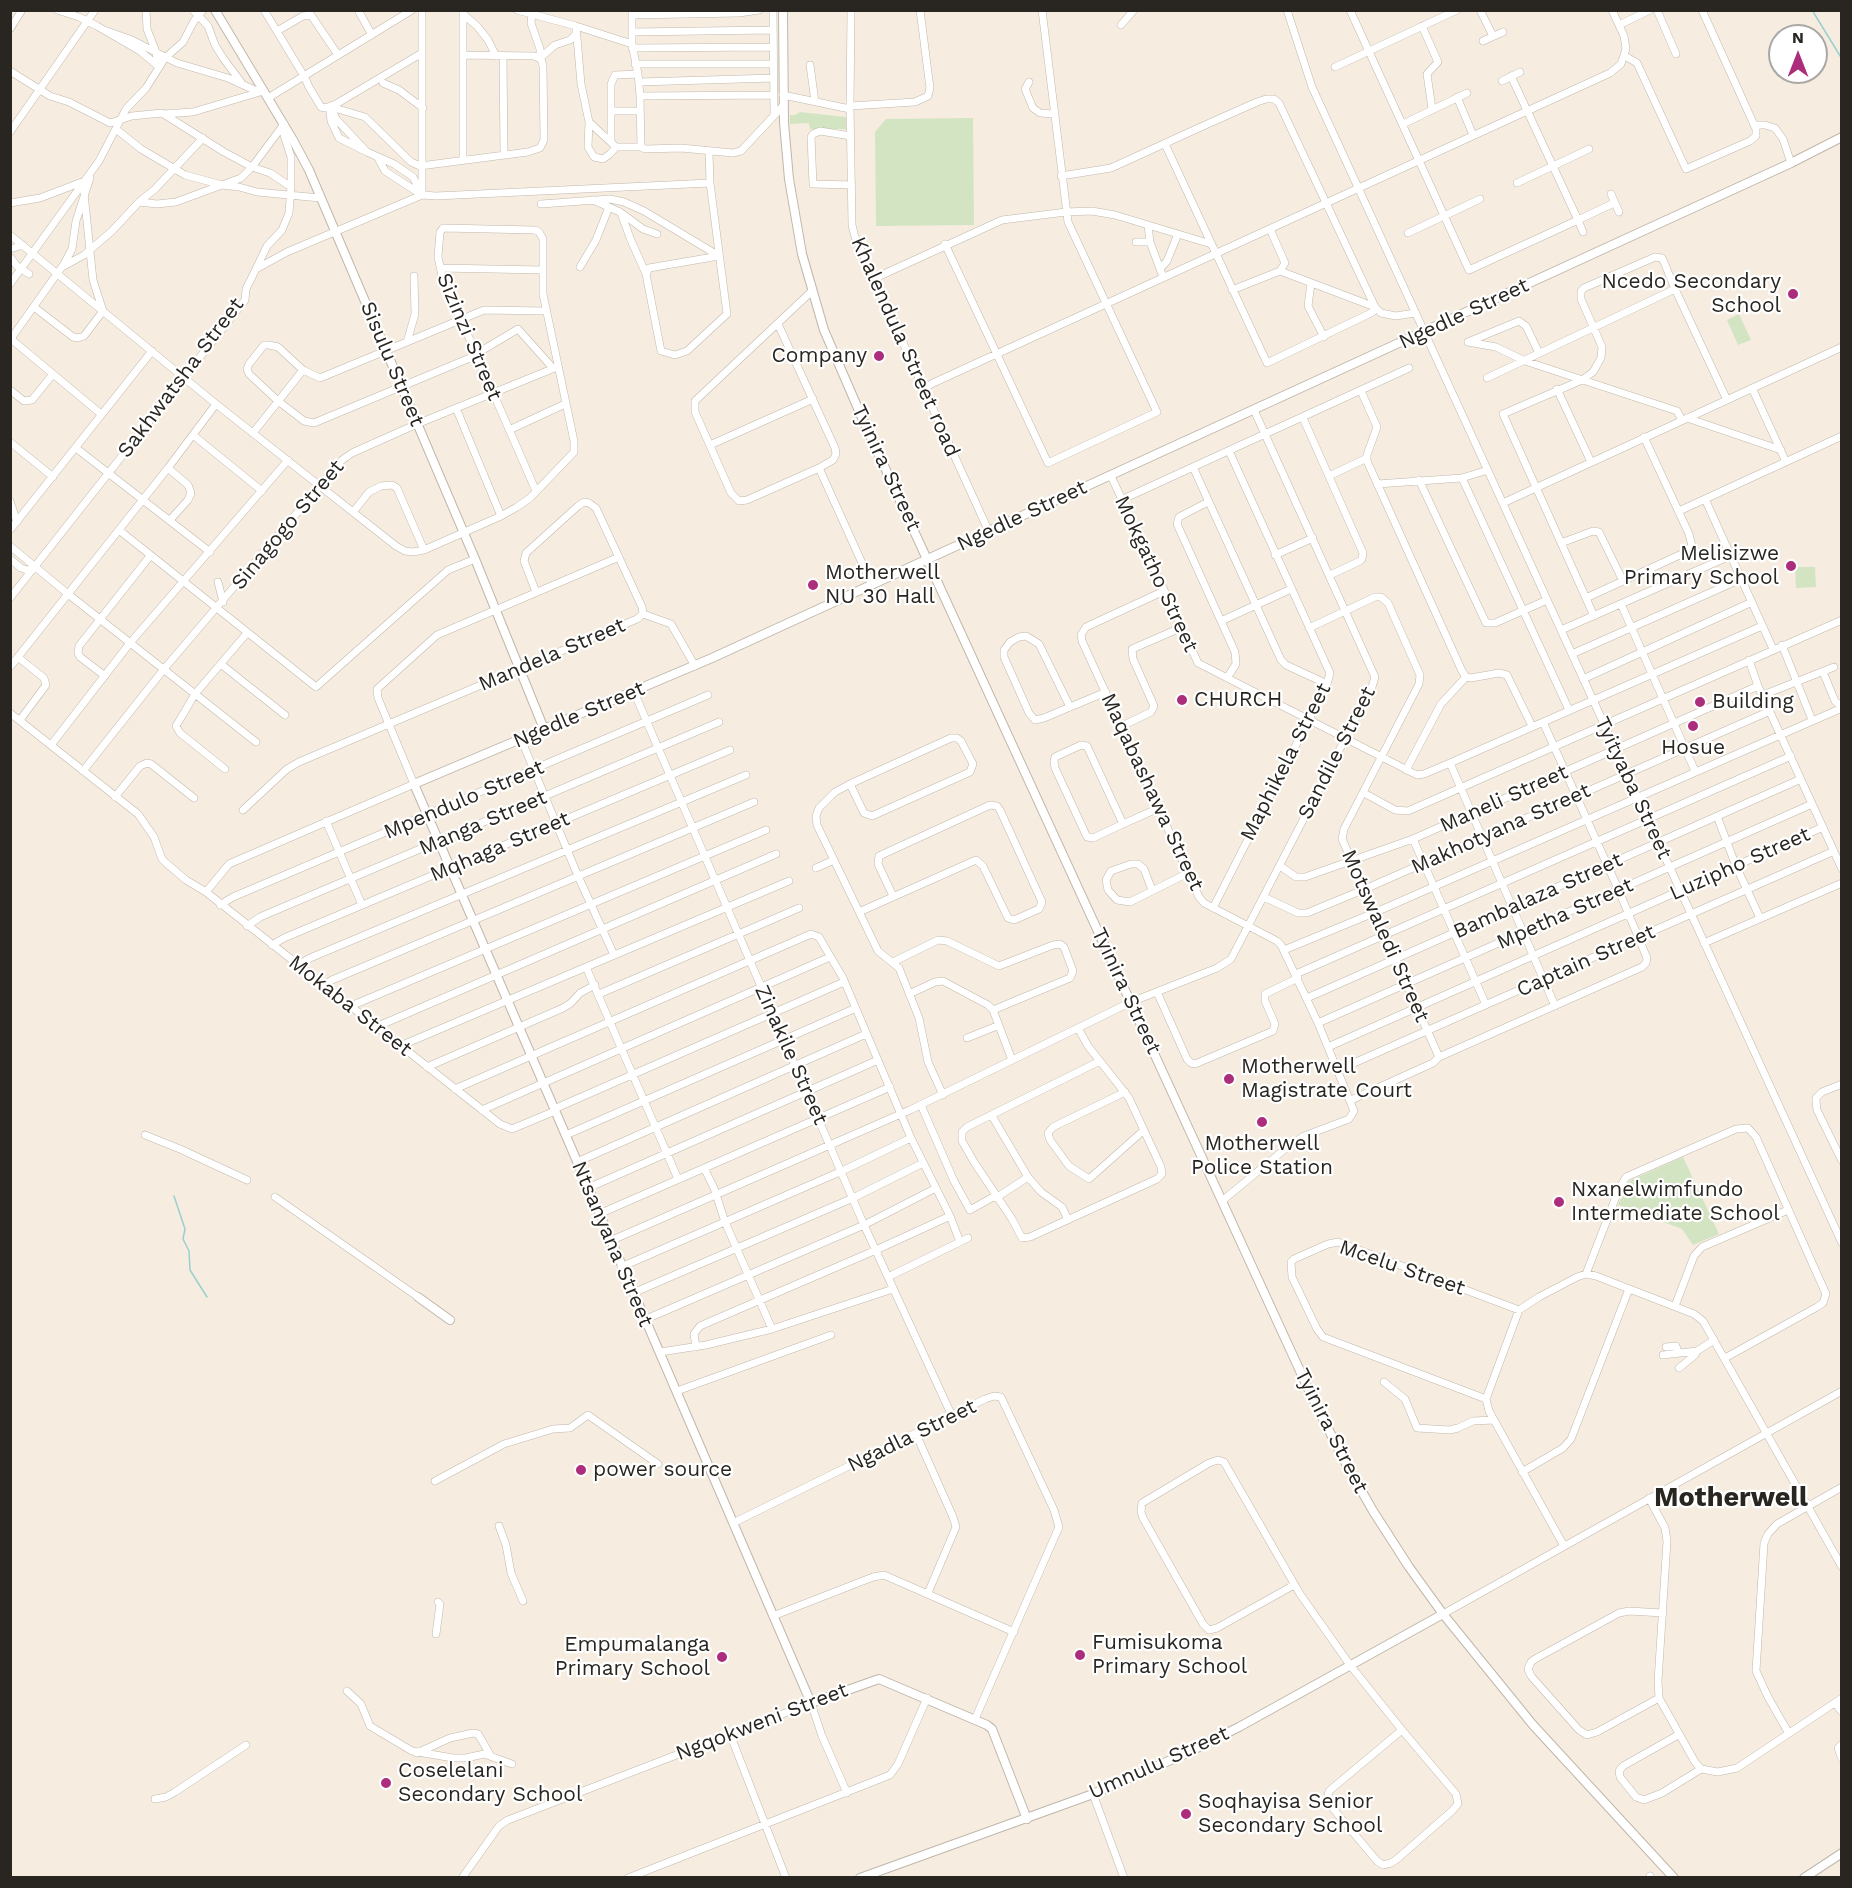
<!DOCTYPE html>
<style>
body{margin:0}
#map{position:relative;width:1852px;height:1888px;overflow:hidden;background:#f6ede0;font-family:"Work Sans",sans-serif}
canvas{display:block}
.frame{position:absolute;inset:0;border:12px solid #292621;pointer-events:none}
.north{position:absolute;left:1768px;top:24px;width:60px;height:60px;box-sizing:border-box;background:#fff;border:2px solid #a9a8a6;border-radius:50%;rotate:0deg;font-size:16px;font-weight:700;line-height:24px;text-align:center;color:#292621}
.north::after{content:'';display:block;margin:auto;width:21px;height:27px;background:#ab2d7c;clip-path:polygon(50% 0,100% 100%,50% 72%,0 100%)}
</style>
<div id="map">
<canvas width="1852" height="1888"></canvas>
<div class="frame"></div>
<div class="north">N</div>
</div>
<script>
const context = document.querySelector('canvas').getContext('2d');
context.lineJoin = 'round';
function fillPath(path, color) { context.fillStyle = color; context.fill(path, 'evenodd'); }
const toPath = rows => new Path2D(rows.map(r => 'M' + r).join(''));
function stroke(path, color, width, dash) { context.strokeStyle = color; context.lineWidth = width; context.lineCap = dash ? 'butt' : 'round'; context.setLineDash(dash || []); context.stroke(path); }
function drawText(font, color, halo, rows, align = 'center') {
  context.font = font + ' "Work Sans",sans-serif'; context.lineWidth = 4.5; context.setLineDash([]); context.textBaseline = 'middle'; context.strokeStyle = halo; context.fillStyle = color; for (const [text, x, y, turn = 0] of rows) {
    context.save(); context.translate(x, y); context.rotate((+turn || 0) * Math.PI / 180); context.textAlign = isNaN(turn) ? turn : align; if (halo) context.strokeText(text, 0, 0); context.fillText(text, 0, 0); context.restore();
  }
}
fillPath(toPath([
 [800,112,846,117,846,129,810,129,809,123,790,124,790,115,795,115],
 [973,118,974,225,876,226,875,132,886,119],
 [1739,314,1751,340,1738,345,1727,320],
 [1795,567,1815,567,1816,587,1796,588],
 [1683,1157,1719,1234,1693,1245,1682,1229,1618,1205,1627,1184,1631,1180]
]), '#d3e4c2');
stroke(toPath([
 [1812,10,1842,59],
 [174,1196,185,1229,183,1239,189,1251,190,1270,207,1297]
]), '#9bcfce', 1.5);
const minor = toPath([
 [57,10,79,17,97,26,140,51,158,66],
 [146,10,147,29,156,52,158,66],
 [193,10,208,26,215,45,223,58,241,82],
 [264,10,304,76,309,87,321,107,325,108,336,104,422,53],
 [358,10,372,35],
 [463,10,463,160],
 [517,10,576,26,632,44],
 [632,10,632,44,638,74,640,96,641,147,645,149,681,148,733,153,741,151,783,106],
 [773,10,774,114],
 [851,10,850,106,852,225,855,237,989,532],
 [1287,10,1312,87,1842,1243],
 [1350,10,1469,270,1578,220,1511,76],
 [1480,10,1493,36],
 [1657,10,1676,54],
 [532,13,531,23,540,49,540,57],
 [463,14,477,26,488,40,496,56],
 [632,15,739,13,759,10],
 [1121,25,1134,10],
 [1619,25,1650,10],
 [576,26,581,84,589,122,616,147,641,147],
 [1422,26,1438,62,1427,74,1432,109],
 [10,29,22,10],
 [104,30,132,40,177,63,228,78,259,92],
 [277,31,303,16,311,15,338,55],
 [632,32,772,30],
 [1483,41,1503,32],
 [632,48,773,47],
 [503,56,504,154],
 [1625,56,1637,63,1686,169,1750,141,1756,136,1756,129,1702,10],
 [540,58,555,45,570,40,576,34,576,30],
 [635,64,773,64],
 [810,65,815,102],
 [1335,67,1457,10],
 [10,71,50,96,69,102,110,123,132,116,162,113,224,152,252,167,270,173,291,187],
 [1502,81,1520,72],
 [639,82,774,78],
 [1029,82,1025,89,1033,108,1040,113,1054,114],
 [383,83,399,90,423,108],
 [783,95,850,109],
 [640,96,774,95],
 [1457,97,1473,135],
 [268,98,412,10],
 [850,106,915,102,928,96,930,88,920,10],
 [331,107,365,117,411,162,420,166,528,152,540,148,544,140,543,66,541,59,534,56,463,55],
 [331,107,336,119,367,152,394,164,413,177,421,193],
 [611,111,640,111],
 [330,112,331,121,339,138,365,151],
 [163,114,193,112,260,92],
 [589,122,588,147,594,157,603,159,610,154,616,147],
 [1403,124,1467,93],
 [1754,125,1765,125,1775,128,1783,139,1791,163],
 [116,129,141,149,185,175,222,185,239,187,257,192,320,198],
 [10,132,95,10],
 [851,136,820,131,813,134,811,137,813,184,852,185],
 [611,142,611,84,615,75,638,74],
 [709,152,710,183,727,314,687,351,675,355,661,351,646,274,649,268,719,256],
 [378,158,385,171,422,195],
 [1061,176,1111,168,1203,126,1257,102,1266,99,1274,99,1279,103,1375,307,1373,312,1267,363,1165,144],
 [1517,183,1589,149],
 [1611,194,1619,212],
 [422,195,422,10],
 [593,200,620,212,643,229,657,234],
 [139,202,155,189,203,138],
 [10,203,40,198,82,182],
 [541,204,610,199,624,202,644,211,719,256],
 [621,213,630,238,646,274],
 [1148,225,1150,242,1163,277],
 [1270,229,1285,263,1280,271],
 [1583,232,1578,220,1614,203],
 [1408,233,1480,199],
 [10,235,216,404,396,546,405,551,413,552,424,550,501,516,517,507,530,498,574,452,574,441,543,294,543,239,539,232,535,230,443,228,440,232,438,257,442,276,536,491],
 [1136,242,1150,242],
 [945,244,1048,463,1157,412,1068,222,1042,10],
 [10,249,23,245],
 [10,257,17,266,29,274],
 [62,267,84,255,112,231,139,202,157,204,176,202,241,178,252,167,284,124],
 [580,267,596,240,609,207],
 [440,268,543,270],
 [256,269,267,246,282,230,289,213,291,187,291,157,284,135,284,124],
 [1160,269,1167,261,1178,234],
 [873,279,1002,220,1066,212,1092,211,1115,215,1211,244],
 [1311,283,1308,306,1324,337],
 [10,284,99,161,126,109,146,88,165,58,183,42,194,21,203,10],
 [1232,290,1280,271,1375,307,1381,313,1396,316,1415,313],
 [34,307,73,337,78,338,84,336,103,311,93,280,84,193],
 [778,324,835,448,836,454,833,460,819,468,747,500,739,501,731,493,695,412,695,401,812,291],
 [11,339,101,414],
 [10,340,64,264,72,249,76,221,90,178],
 [407,342,415,314,414,276],
 [1468,342,1496,347,1525,361,1677,411,1682,420],
 [1468,342,1519,321,1526,326,1539,353],
 [476,354,518,329,551,366],
 [477,355,314,423,304,421,278,401,249,374,247,369,249,364,264,345,269,345,278,347,303,370,320,378,484,310,546,311],
 [1487,378,1675,289],
 [1752,388,1786,462],
 [1557,389,1591,462],
 [10,390,24,401,32,400,53,374],
 [923,390,931,384,1610,73,1621,64,1626,49,1624,36,1612,10],
 [1361,391,1377,427,1367,455,1367,461,1462,671,1466,677,1471,678,1499,673,1507,675,1532,726],
 [456,408,501,516],
 [1303,418,1363,553,1362,559,1360,561,1330,575],
 [1687,418,1781,450],
 [509,430,565,404],
 [253,433,303,370],
 [193,435,262,491],
 [10,442,53,477],
 [710,445,813,399],
 [76,448,210,552],
 [1193,467,1281,660,1286,665,1327,684],
 [168,468,188,485,191,493,188,500,170,520],
 [819,468,872,585],
 [1111,476,1198,663,1417,775,1424,774,1450,763,1762,626],
 [1329,476,1367,458],
 [1462,478,1569,710],
 [1419,480,1486,623,1495,623,1547,600],
 [1377,484,1462,478,1488,470],
 [1705,499,1773,649],
 [1121,500,1409,368],
 [10,501,17,522],
 [1208,502,1179,517,1177,524,1235,652,1236,664,1227,678],
 [1503,503,1842,347],
 [354,511,369,492,381,486,392,485,397,488,424,550],
 [1679,511,1842,436],
 [10,530,152,351],
 [119,530,316,687,448,570,475,559],
 [1561,543,1593,531,1599,532,1623,581],
 [10,546,68,594,256,742],
 [1275,555,1313,538],
 [10,559,21,568,27,570,34,569],
 [218,582,223,602],
 [1164,591,1086,627,1081,635,1082,641,1199,897,1204,903,1277,941,1281,945,1318,1023,1354,1111,1349,1119,1304,1136,1285,1149,1222,1201],
 [10,598,245,300,246,289,256,269,287,252,422,195,436,196,710,183],
 [1586,598,1684,553,1692,546,1689,534,1644,437],
 [1621,604,1695,771],
 [643,614,671,624,695,666],
 [1594,616,1503,414,1582,380,1593,372,1601,358,1602,347,1581,299,1581,291,1584,288,1655,257,1662,258,1664,262,1675,289,1727,400],
 [1221,621,1291,589],
 [1309,628,1375,597,1381,597,1388,603,1420,675,1419,684,1344,829,1342,839,1439,1057],
 [1561,630,1730,556],
 [1782,645,1812,720],
 [1572,654,1741,579],
 [19,658,44,678,46,685,20,720],
 [1749,660,1758,686,1842,869],
 [222,665,285,715],
 [10,667,168,468,216,404],
 [1823,672,1835,701,1842,707],
 [105,676,80,657,78,653,79,646,150,556],
 [1583,679,1752,602],
 [634,692,864,1225,952,1416],
 [1763,695,1834,667],
 [1070,707,1039,644,1026,636,1019,637,1010,642,1004,650,1004,657,1029,713,1035,720,1044,718,1070,707,1106,692],
 [10,713,138,814,154,837,162,859,166,863,186,880,206,892,500,1124,512,1129,555,1111],
 [1122,726,1151,712,1154,706,1133,659,1132,649,1180,628],
 [521,739,578,876,614,955],
 [51,745,130,643,288,460],
 [1450,763,1555,1006],
 [225,769,180,733,176,726,195,694,247,633],
 [1406,770,1441,704,1466,677],
 [83,771,164,669,342,460,352,453,417,424,557,367],
 [850,784,864,813,872,816,970,772,973,764,961,741,957,738,951,738,850,784,835,792,819,808,816,816,817,825,878,951,899,968,919,1018,928,1062,943,1095],
 [1364,793,1395,810,1408,811,1842,620],
 [115,797,140,766,147,763,151,764,194,798],
 [243,810,287,769,299,762,637,619,643,614,642,607,596,508,589,503,584,502,578,506,526,553,524,561,536,592],
 [1717,816,1736,866,1760,918],
 [326,821,362,905],
 [1123,824,1087,746,1081,745,1055,757,1054,761,1055,768,1087,837,1093,838,1123,824,1159,808],
 [1413,839,1486,1005],
 [1280,866,1296,877,1305,877,1413,839,1758,686],
 [816,868,834,860],
 [1152,890,1144,869,1138,864,1131,864,1111,871,1106,880,1108,890,1117,900,1130,902,1188,873],
 [206,892,229,864,414,784,378,698,377,689,437,635,619,557],
 [1264,897,1298,913,1307,913,1365,889,1770,711],
 [220,905,233,897,708,695],
 [1213,908,1327,684,1330,673,1229,451],
 [859,912,976,860,983,866,1008,918,1014,920,1039,909,1042,902,1000,810,997,806,990,805,879,856,878,864,893,896],
 [247,926,260,917,719,722],
 [1704,943,1842,883],
 [272,945,284,938,730,750],
 [1284,950,1376,912,1842,708],
 [893,962,938,940,947,941,999,966,1053,945,1060,944,1064,947,1073,971,1070,978,993,1010],
 [298,965,310,958,746,775],
 [586,967,678,1179],
 [1296,974,1791,756],
 [324,986,332,980,754,802],
 [1157,992,1187,1059,1191,1063,1195,1064,1273,1031,1275,1024,1265,1001,1265,994,1298,978],
 [599,994,799,908],
 [909,994,935,982,943,981,988,1005,993,1010],
 [1307,998,1801,779],
 [351,1006,766,830],
 [993,1010,1012,1060],
 [1318,1023,1812,804],
 [376,1027,776,854],
 [1078,1028,1088,1046,1129,1098,1161,1167,1162,1174,1157,1179,1030,1237,1022,1238,1012,1219,974,1162,962,1141,962,1132,967,1127,1100,1061],
 [967,1038,997,1026],
 [400,1046,789,881],
 [1328,1047,1823,827],
 [427,1067,563,1008,571,1003,580,993,595,985],
 [1338,1070,1834,851],
 [1842,1084,1822,1092,1816,1098,1816,1101,1817,1110,1842,1161],
 [455,1089,811,934,819,937,843,978,911,1138,950,1216,960,1242],
 [1125,1092,1053,1127,1048,1133,1050,1140,1069,1166,1089,1179,1144,1130],
 [1351,1100,1433,1063,1439,1057,1642,967,1646,963,1647,958,1619,891,1543,722],
 [921,1105,954,1181,970,1210,995,1196],
 [554,1109,844,982],
 [482,1110,830,957],
 [992,1116,1028,1177,1041,1192,1062,1207,1068,1220],
 [145,1135,180,1149,247,1180],
 [566,1135,856,1008],
 [577,1162,866,1034],
 [704,1168,714,1188,725,1222,772,1329],
 [588,1188,878,1060],
 [275,1197,418,1297],
 [996,1198,1028,1177],
 [599,1214,890,1087],
 [610,1241,910,1110,1131,1002,1217,968,1231,959,1372,687,1375,677,1254,410],
 [621,1267,842,1171,911,1138],
 [1586,1274,1619,1189,1626,1177,1736,1129,1748,1128,1756,1137,1826,1294,1823,1303,1817,1307,1725,1358],
 [888,1277,968,1238],
 [633,1293,853,1198,923,1163],
 [1675,1306,1694,1256,1702,1247,1788,1210],
 [644,1320,864,1225,936,1188],
 [696,1347,694,1334,700,1326,876,1250,950,1216],
 [1666,1347,1676,1346,1678,1352],
 [660,1352,706,1345,772,1329,893,1289],
 [1663,1355,1697,1351],
 [1679,1368,1695,1355,1697,1351,1714,1340],
 [1384,1382,1405,1399,1417,1428,1450,1430,1458,1428,1473,1421,1494,1420],
 [677,1391,831,1335],
 [1486,1399,1323,1337,1317,1329,1292,1277,1291,1262,1294,1259,1328,1244,1338,1242,1519,1310],
 [916,1434,953,1517,956,1527,928,1593],
 [1522,1472,1563,1448,1571,1439,1629,1289],
 [435,1481,504,1444,553,1429,570,1428,588,1415,658,1464],
 [1649,1498,1665,1528,1667,1541,1658,1681,1659,1698,1695,1762,1701,1769,1718,1772,1737,1768,1842,1698],
 [733,1523,985,1399,994,1396,1001,1397,1054,1510,1059,1527,975,1719],
 [499,1526,506,1545,511,1573,523,1601],
 [1564,1546,1489,1411,1486,1399,1519,1310,1539,1297,1577,1277,1586,1274,1596,1276,1694,1314,1703,1321,1842,1567],
 [1294,1585,1217,1628,1209,1630,1203,1624,1143,1518,1141,1512,1142,1503,1209,1463,1218,1460,1224,1462,1300,1594,1350,1665,1402,1730,1456,1794,1458,1804,1452,1811,1397,1859,1391,1863,1383,1865,1377,1861,1330,1805,1328,1796,1329,1791,1402,1730],
 [1443,1614,1842,1391],
 [773,1616,873,1577,884,1575,1014,1632],
 [436,1634,440,1604,438,1602],
 [347,1691,361,1704,370,1726,412,1751,453,1758,466,1758,484,1754,512,1764],
 [1659,1698,1597,1732,1587,1735,1579,1730,1531,1676,1528,1669,1531,1662,1535,1659,1619,1613,1629,1611,1663,1613],
 [1835,1703,1842,1712],
 [1788,1732,1768,1697,1756,1671,1764,1543,1768,1534,1777,1524,1842,1487],
 [730,1734,786,1878],
 [1678,1735,1623,1766,1619,1771,1620,1777,1636,1797,1644,1800,1662,1793,1701,1769],
 [1842,1744,1838,1748,1842,1759],
 [417,1753,450,1738,473,1733,478,1734,491,1756],
 [1093,1794,1124,1878],
 [155,1799,166,1797,175,1792,246,1745],
 [1650,1876,1651,1878],
 [462,1878,499,1826,508,1820,811,1703,822,1736,847,1793],
 [628,1878,890,1775,898,1764,927,1698]
]);
const tertiary = toPath([
 [215,10,293,140,309,170,475,559,544,729],
 [783,10,784,123,789,179,802,254,824,330,863,420,1312,1397,1344,1460,1373,1511,1409,1567,1443,1614,1533,1725,1674,1878],
 [418,1297,450,1320],
 [1027,1819,992,1729,987,1725,879,1679,811,1703,414,784,712,658,1791,163,1842,137],
 [860,1878,1093,1794,1187,1753,1239,1727,1443,1614],
 [1804,1878,1842,1853]
]);
stroke(minor, '#c0b7ab', 8);
stroke(tertiary, '#c0b7ab', 10);
stroke(minor, '#fff', 7);
stroke(tertiary, '#fff', 8);
for (const [x, y, r, color] of [
 [1793,294,6,"#ab2d7c"],
 [879,356,6,"#ab2d7c"],
 [1791,566,6,"#ab2d7c"],
 [813,585,6,"#ab2d7c"],
 [1182,700,6,"#ab2d7c"],
 [1700,702,6,"#ab2d7c"],
 [1693,726,6,"#ab2d7c"],
 [1229,1079,6,"#ab2d7c"],
 [1262,1122,6,"#ab2d7c"],
 [1559,1202,6,"#ab2d7c"],
 [581,1470,6,"#ab2d7c"],
 [1080,1655,6,"#ab2d7c"],
 [722,1657,6,"#ab2d7c"],
 [386,1783,6,"#ab2d7c"],
 [1186,1814,6,"#ab2d7c"]
]) { const dot = new Path2D(); dot.arc(x, y, r, 0, 2 * Math.PI); context.fillStyle = color; context.fill(dot); stroke(dot, '#fff', 2); }
drawText('21px', '#292621', '#fff', [
 ["Ncedo Secondary",1781,282,"right"],
 ["School",1781,306,"right"],
 ["Company",867,356,"right"],
 ["Melisizwe",1779,554,"right"],
 ["Primary School",1779,578,"right"],
 ["Motherwell",825,573],
 ["NU 30 Hall",825,597],
 ["CHURCH",1194,700],
 ["Building",1712,702],
 ["Hosue",1693,748,"center"],
 ["Motherwell",1241,1067],
 ["Magistrate Court",1241,1091],
 ["Motherwell",1262,1144,"center"],
 ["Police Station",1262,1168,"center"],
 ["Nxanelwimfundo",1571,1190],
 ["Intermediate School",1571,1214],
 ["power source",593,1470],
 ["Fumisukoma",1092,1643],
 ["Primary School",1092,1667],
 ["Empumalanga",710,1645,"right"],
 ["Primary School",710,1669,"right"],
 ["Coselelani",398,1771],
 ["Secondary School",398,1795],
 ["Soqhayisa Senior",1198,1802],
 ["Secondary School",1198,1826]
], 'left');
drawText('21px', '#292621', '#fff', [
 ["Ngedle Street",1464,314,-25],
 ["Sizinzi Street",469,337,67],
 ["Khalendula Street road",905,347,66],
 ["Sisulu Street",392,364,67],
 ["Sakhwatsha Street",181,378,-53],
 ["Tyinira Street",886,468,65],
 ["Ngedle Street",1022,516,-25],
 ["Sinagogo Street",288,525,-50],
 ["Mokgatho Street",1156,574,65],
 ["Mandela Street",552,655,-23],
 ["Ngedle Street",579,715,-23],
 ["Sandile Street",1337,753,-63],
 ["Maphikela Street",1286,762,-63],
 ["Tyityaba Street",1633,788,65],
 ["Maqabashawa Street",1152,792,65],
 ["Maneli Street",1504,799,-24],
 ["Mpendulo Street",464,800,-23],
 ["Manga Street",483,823,-23],
 ["Makhotyana Street",1501,829,-24],
 ["Mqhaga Street",500,847,-23],
 ["Luzipho Street",1740,864,-24],
 ["Bambalaza Street",1538,896,-24],
 ["Mpetha Street",1565,914,-24],
 ["Motswaledi Street",1385,936,66],
 ["Captain Street",1586,961,-24],
 ["Tyinira Street",1126,991,65],
 ["Mokaba Street",350,1006,38],
 ["Zinakile Street",791,1055,66],
 ["Ntsanyana Street",612,1244,67],
 ["Mcelu Street",1402,1268,19],
 ["Tyinira Street",1331,1431,63],
 ["Ngadla Street",912,1436,-26],
 ["Ngqokweni Street",762,1722,-21],
 ["Umnulu Street",1159,1763,-24]
]);
drawText('bold 27px', '#292621', '#fff', [
 ["Motherwell",1731,1498]
]);
</script>
